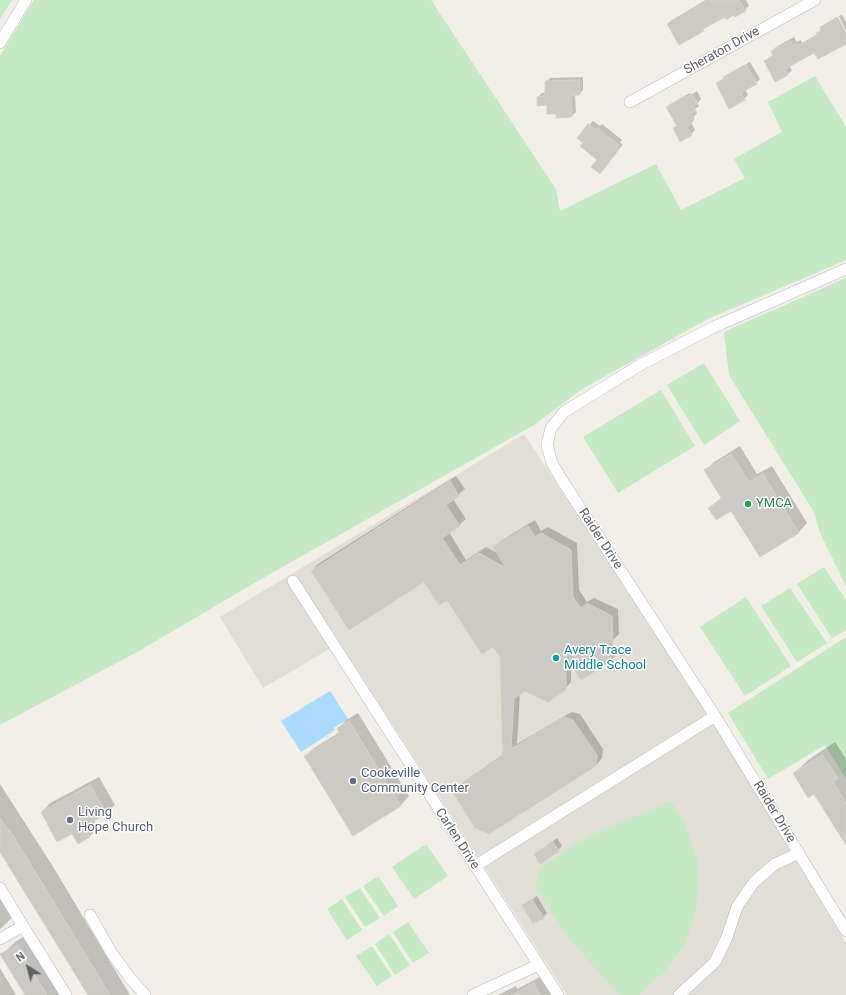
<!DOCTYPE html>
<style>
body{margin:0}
#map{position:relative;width:846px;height:995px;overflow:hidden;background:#f1efe8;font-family:Roboto,sans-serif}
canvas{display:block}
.north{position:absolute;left:8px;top:947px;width:40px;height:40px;-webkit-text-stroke:3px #fff;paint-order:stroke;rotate:324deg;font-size:11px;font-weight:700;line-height:16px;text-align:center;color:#5f6368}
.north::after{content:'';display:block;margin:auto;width:14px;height:18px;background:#5f6368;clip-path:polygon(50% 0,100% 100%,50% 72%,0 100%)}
</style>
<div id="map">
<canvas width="846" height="995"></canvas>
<div class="north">N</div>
</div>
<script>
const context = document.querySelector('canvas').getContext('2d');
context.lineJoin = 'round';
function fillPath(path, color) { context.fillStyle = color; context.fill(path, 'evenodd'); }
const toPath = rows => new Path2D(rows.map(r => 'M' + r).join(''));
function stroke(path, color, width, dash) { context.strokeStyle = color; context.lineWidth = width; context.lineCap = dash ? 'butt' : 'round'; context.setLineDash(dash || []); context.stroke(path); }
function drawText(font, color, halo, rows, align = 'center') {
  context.font = font + ' Roboto,sans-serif'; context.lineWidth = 3; context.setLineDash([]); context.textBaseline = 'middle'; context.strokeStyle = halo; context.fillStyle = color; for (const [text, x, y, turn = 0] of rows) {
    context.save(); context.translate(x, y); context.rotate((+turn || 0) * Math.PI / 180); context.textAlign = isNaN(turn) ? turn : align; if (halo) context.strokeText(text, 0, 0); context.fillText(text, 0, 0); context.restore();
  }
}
fillPath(toPath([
 [524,434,716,727,846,943,846,995,567,995,340,643,263,688,220,617]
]), '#e1ded6');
fillPath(toPath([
 [0,0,12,0,0,19],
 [34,0,431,0,556,189,560,211,656,164,681,210,745,178,734,159,782,132,768,102,815,76,846,127,846,260,708,319,582,389,534,425,263,578,139,651,0,725,0,56],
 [846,278,846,586,820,533,814,512,729,375,724,332],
 [704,363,740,421,704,445,667,385],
 [661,390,695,446,618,493,583,437],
 [824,567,846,600,846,630,832,638,797,584],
 [790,588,827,643,797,662,761,606],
 [746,597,791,666,745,696,700,627],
 [846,637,846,779,825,745,768,779,728,713],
 [671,801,686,826,697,860,699,884,694,919,685,943,666,970,639,995,620,995,567,937,536,887,539,869,573,845,589,836],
 [426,844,448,876,414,899,392,867],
 [378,876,398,906,384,916,363,886],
 [360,888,380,918,365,927,345,897],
 [342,899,362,930,347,940,327,909],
 [408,922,429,953,413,963,393,932],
 [389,934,410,965,395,975,375,944],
 [372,946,392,976,377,986,356,956]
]), '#c5e8c5');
fillPath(toPath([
 [330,691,348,719,333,728,335,730,301,752,281,721]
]), '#aadaff');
fillPath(toPath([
 [706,0,746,0,749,6,745,10,725,15,680,44,668,24,672,20],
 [842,15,846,22,846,31,839,16],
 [837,17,846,35,846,43,815,51,789,66,792,70,788,74,776,81,765,61,774,55,772,51,776,47,794,37,797,42,801,40,802,43,818,34,817,33,822,29,821,28,825,24],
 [750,62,760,79,756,83,745,89,748,95,744,99,717,84,729,73],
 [583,77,583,90,579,94,575,94,576,112,572,116,557,113,538,97,542,93,546,93,546,82,550,78],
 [697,91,701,99,698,103,699,106,695,109,697,113,693,118,694,120,691,123,695,130,691,134,674,128,678,125,668,107,672,103,690,93,691,95],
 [593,121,600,126,602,124,622,140,620,143,623,144,604,169,598,159,585,143,589,125],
 [740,446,757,474,772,466,807,523,799,532,760,556,731,510,709,508,722,497,705,471,714,462],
 [456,476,465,489,453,499,466,519,459,525,449,532,466,560,486,547,499,554,495,547,501,541,535,520,541,531,548,527,577,543,579,590,587,602,594,598,618,609,619,634,611,642,618,653,612,659,571,663,571,682,565,689,525,690,520,693,517,744,572,712,580,714,603,749,602,758,596,765,459,787,466,780,504,754,501,657,494,646,448,598,424,580,312,571,318,564],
 [358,713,409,796,401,805,353,834,305,756,314,748,340,732,338,729,346,720],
 [835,742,846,759,846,844,814,792,795,773,808,760],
 [99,777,115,805,106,813,94,820,98,828,90,836,78,842,72,832,42,812,50,803],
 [0,784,52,865,130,995,90,995,0,849],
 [557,838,562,846,558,850,535,854],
 [0,888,16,914,0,929],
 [537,896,547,913,543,917,523,906],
 [30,933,67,995,26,995,2,955,15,942],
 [0,968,16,995,0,995],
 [542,976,553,995,498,995,516,986,517,989]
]), '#0003');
const building = toPath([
 [709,0,739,0,746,11,735,17,734,15,726,20,725,17,703,29,704,31,679,45,667,24,709,0],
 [838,18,846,33,846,44,818,59,814,53,785,69,788,75,775,82,764,61,773,56,771,51,790,41,793,46,796,44,798,46,818,36,816,33,821,31,820,27,838,18],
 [746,65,757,84,741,93,745,100,729,109,716,83,725,78,723,77,746,65],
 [579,80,580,95,571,95,572,117,556,118,556,114,547,114,547,105,537,106,537,97,545,96,545,81,579,80],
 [692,94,698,104,693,107,696,111,691,113,694,118,689,121,691,125,687,127,692,135,680,142,673,128,677,126,666,107,685,96,686,98,692,94],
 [588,124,595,130,597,128,619,145,617,147,619,149,600,174,591,167,597,160,580,146,583,143,577,138,588,124],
 [731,454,749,482,763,474,799,533,760,557,731,511,716,520,708,508,722,499,704,470,731,454],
 [450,481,459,496,446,505,460,526,442,538,460,565,479,553,506,568,493,547,528,526,535,537,541,533,571,550,573,597,581,608,587,603,612,616,613,642,605,647,613,660,581,680,566,656,566,690,548,702,525,691,514,699,511,749,565,717,573,720,597,755,596,766,489,834,475,828,453,792,458,786,503,756,500,657,493,647,482,654,447,600,439,605,424,582,349,630,311,571,450,481],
 [349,721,401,806,353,836,304,756,340,734,337,728,349,721],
 [822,755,838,778,833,782,846,803,846,845,814,794,808,798,793,773,822,755],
 [90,785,107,814,84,826,90,837,78,844,72,834,57,842,41,812,90,785],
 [0,818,8,830,9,829,39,878,110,995,88,995,0,852,0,818],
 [553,842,559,851,540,864,534,854,553,842],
 [532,899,544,918,533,924,522,905,532,899],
 [17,945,42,987,47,995,25,995,0,954,17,945],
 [534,983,540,995,511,995,534,983]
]);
fillPath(building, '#cccac5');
stroke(building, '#d6d1c6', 1);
const minor = toPath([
 [0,43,26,0],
 [630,102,815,0],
 [846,269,714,327,640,365,564,412,551,428,547,445,552,463,562,480,715,716,846,931],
 [293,581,558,995],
 [475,866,715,716],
 [0,888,23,926,0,939],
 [90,915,111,952,130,978,145,995],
 [23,926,66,995],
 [473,995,538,965],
 [679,995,715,962,727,937,737,907,754,882,775,864,799,853]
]);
stroke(minor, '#b5b8bc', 12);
stroke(minor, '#fff', 11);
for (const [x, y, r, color] of [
 [748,504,4,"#2e9e5b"],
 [556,658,4,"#0f9aa8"],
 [353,781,4,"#5c6f8a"],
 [70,820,4,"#6b7280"]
]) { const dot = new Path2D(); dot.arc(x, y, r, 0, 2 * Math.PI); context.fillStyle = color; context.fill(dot); stroke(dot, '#fff', 1.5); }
drawText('13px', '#5f6368', '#fff', [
 ["Sheraton Drive",722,51,-29],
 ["Raider Drive",600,539,57],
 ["Raider Drive",774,812,59],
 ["Carlen Drive",457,839,57]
]);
drawText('13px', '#27864d', '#fff', [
 ["YMCA",756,504]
], 'left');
drawText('13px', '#0d838f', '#fff', [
 ["Avery Trace",564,651],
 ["Middle School",564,666]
], 'left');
drawText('13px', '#4e5e75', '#fff', [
 ["Cookeville",361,774],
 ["Community Center",361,789]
], 'left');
drawText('13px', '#5b616d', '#fff', [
 ["Living",78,813],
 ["Hope Church",78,828]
], 'left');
</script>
